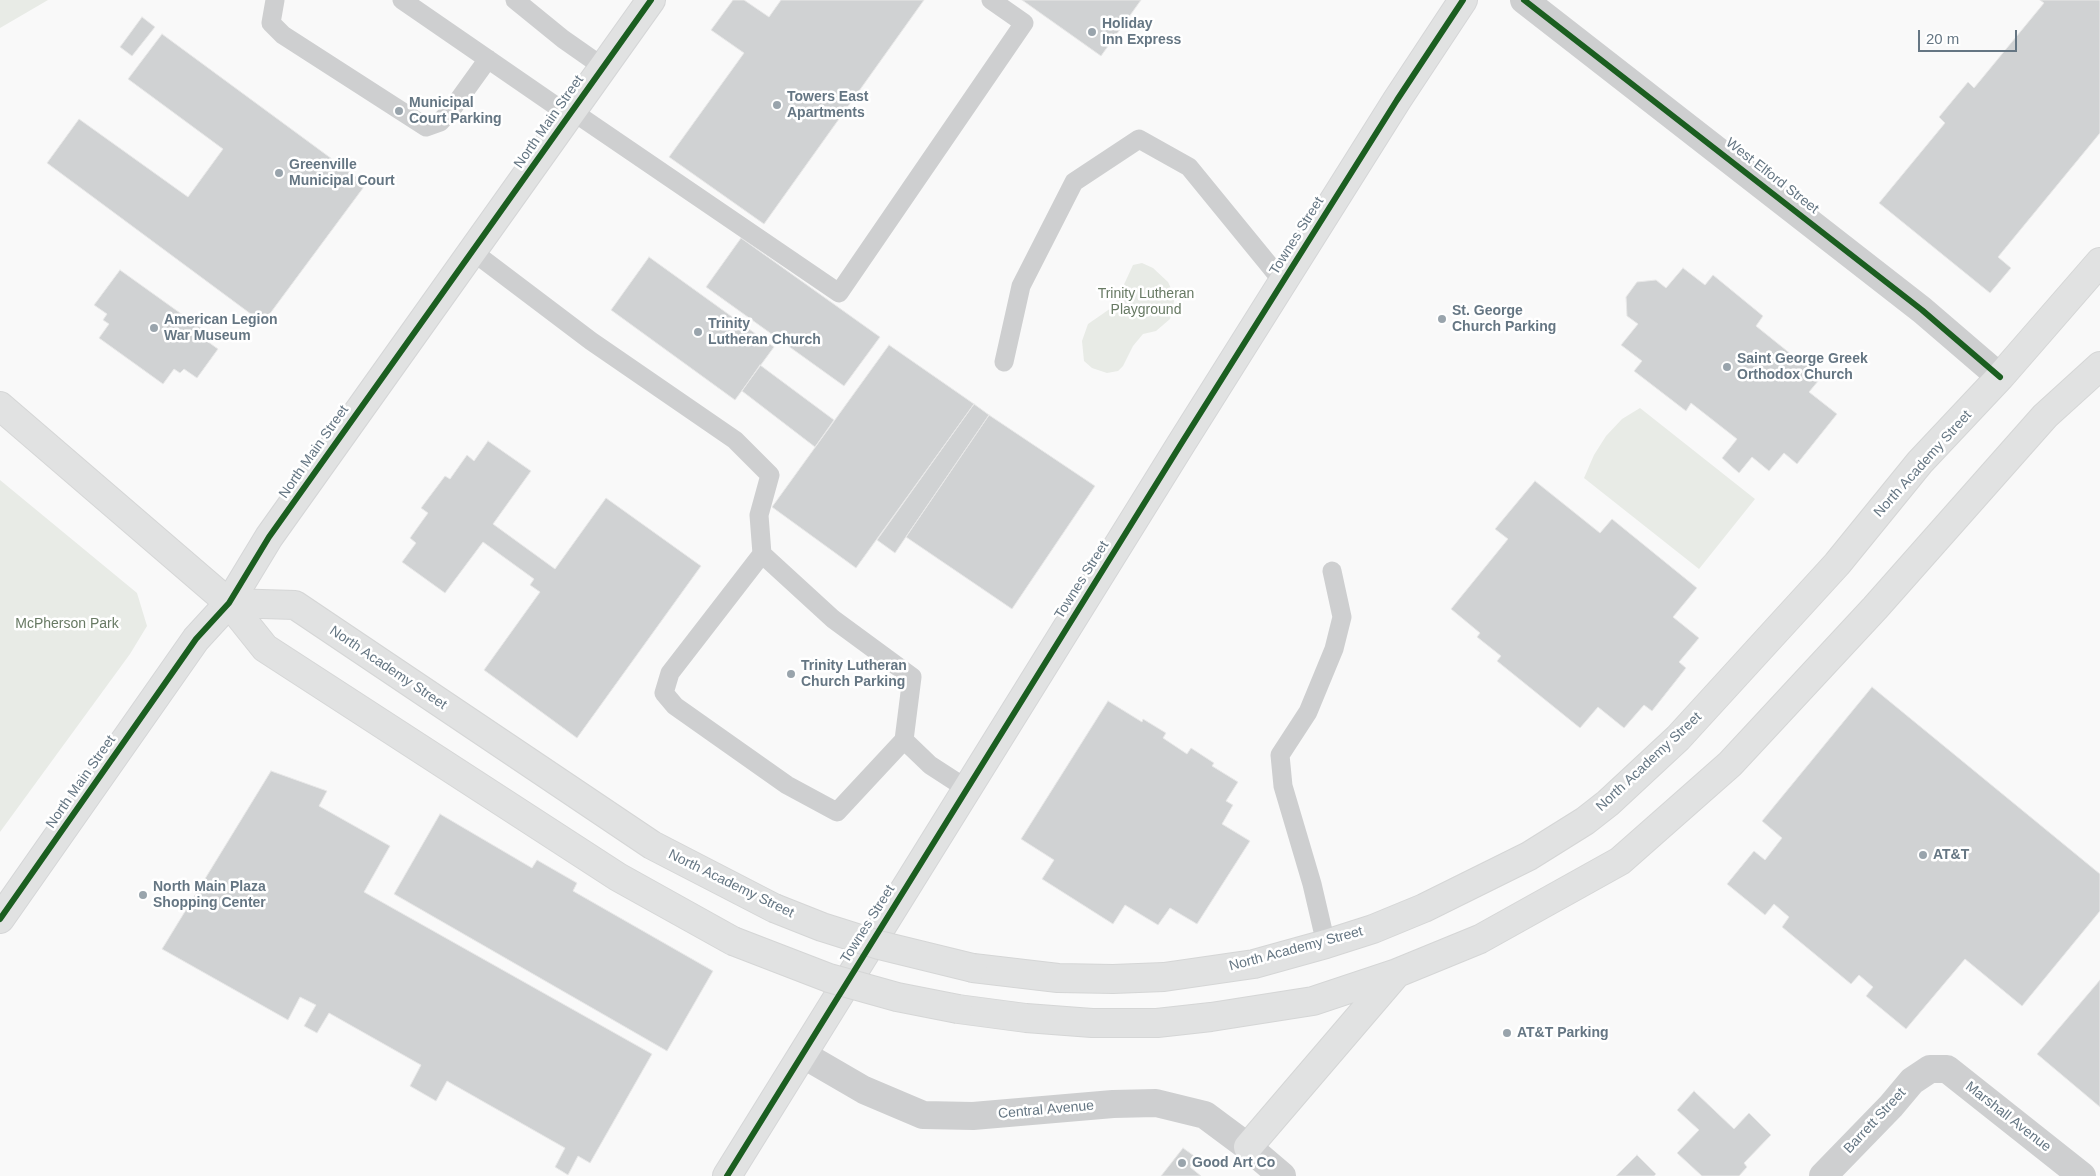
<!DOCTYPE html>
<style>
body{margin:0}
#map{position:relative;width:2100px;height:1176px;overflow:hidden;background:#f9f9f9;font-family:Helvetica,sans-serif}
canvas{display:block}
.scale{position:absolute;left:1918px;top:30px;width:99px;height:22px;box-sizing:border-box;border:2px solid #657683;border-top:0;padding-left:6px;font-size:15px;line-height:18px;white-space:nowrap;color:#657683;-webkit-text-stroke:4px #fff;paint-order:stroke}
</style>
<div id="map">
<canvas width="2100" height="1176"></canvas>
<div class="scale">20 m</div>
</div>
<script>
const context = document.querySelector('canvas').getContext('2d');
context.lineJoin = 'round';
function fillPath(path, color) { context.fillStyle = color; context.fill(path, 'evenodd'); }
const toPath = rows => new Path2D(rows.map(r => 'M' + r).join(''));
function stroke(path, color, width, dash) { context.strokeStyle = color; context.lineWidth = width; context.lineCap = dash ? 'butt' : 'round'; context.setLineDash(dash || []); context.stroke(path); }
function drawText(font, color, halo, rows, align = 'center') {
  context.font = font + ' Helvetica,sans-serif'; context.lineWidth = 5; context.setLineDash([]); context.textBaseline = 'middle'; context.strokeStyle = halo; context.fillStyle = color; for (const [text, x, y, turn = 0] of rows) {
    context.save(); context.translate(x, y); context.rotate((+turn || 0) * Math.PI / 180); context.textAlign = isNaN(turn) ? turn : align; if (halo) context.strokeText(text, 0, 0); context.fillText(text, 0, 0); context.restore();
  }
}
fillPath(toPath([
 [0,0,48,0,0,28],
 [1142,263,1153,268,1168,282,1175,297,1170,319,1156,331,1143,334,1133,346,1123,366,1118,371,1107,373,1092,368,1084,361,1082,341,1088,324,1114,306,1133,265],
 [1640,408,1755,499,1699,569,1584,478,1594,455,1606,436,1622,419],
 [0,480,137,593,147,626,130,654,0,832]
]), '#e8ebe6');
const building = toPath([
 [733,0,744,0,769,17,781,0,924,0,764,224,669,157,744,53,711,30,733,0],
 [1022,0,1141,0,1101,56,1022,0],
 [2040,0,2100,0,2100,133,1998,257,2011,268,1990,293,1879,203,1945,123,1939,117,1968,82,1974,88,2044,3,2040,0],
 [142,17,155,27,132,56,120,47,142,17],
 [162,34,366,184,263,323,47,163,79,119,188,197,223,149,128,79,162,34],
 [741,238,880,337,844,386,706,287,741,238],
 [649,257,774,347,735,400,611,310,649,257],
 [1683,268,1705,285,1713,275,1763,316,1756,326,1802,363,1805,359,1824,374,1809,392,1837,414,1797,464,1784,453,1769,471,1752,457,1739,473,1722,458,1737,439,1691,403,1686,411,1634,371,1642,361,1621,345,1638,324,1627,316,1626,297,1637,282,1656,280,1666,288,1683,268],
 [120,270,208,333,204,339,218,349,197,378,184,369,180,373,174,369,163,384,99,338,109,324,103,320,107,314,94,305,120,270],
 [889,345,974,404,856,568,772,507,889,345],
 [760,365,834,420,815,447,742,391,760,365],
 [974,404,989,415,895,553,877,540,974,404],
 [989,415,1095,486,1012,609,906,537,989,415],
 [488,441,531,471,493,524,555,569,606,498,701,566,577,738,484,670,540,592,530,585,534,579,483,542,445,593,402,562,416,543,410,538,428,513,421,508,445,476,450,479,467,455,474,461,488,441],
 [1535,481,1600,533,1612,519,1697,588,1673,617,1699,638,1679,662,1686,668,1652,711,1644,705,1624,728,1598,707,1580,728,1497,661,1501,656,1477,637,1480,633,1451,609,1508,539,1495,529,1535,481],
 [1872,687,2100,874,2100,911,2022,1006,1965,959,1906,1029,1866,996,1873,987,1859,975,1851,984,1782,927,1789,917,1774,904,1765,915,1727,884,1754,851,1765,860,1782,838,1762,821,1872,687],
 [1108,701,1142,722,1143,719,1166,733,1163,738,1187,754,1191,748,1214,763,1212,766,1238,782,1226,801,1233,805,1222,824,1250,841,1197,924,1170,908,1158,925,1125,905,1113,924,1042,879,1054,860,1021,839,1108,701],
 [271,771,327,791,319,806,390,846,364,892,652,1054,590,1163,578,1156,568,1175,555,1167,565,1148,447,1081,436,1101,410,1086,421,1065,329,1013,317,1033,304,1026,316,1005,300,997,288,1020,162,949,271,771],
 [440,814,532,868,537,860,577,883,573,891,713,971,667,1051,394,894,440,814],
 [2100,980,2100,1107,2037,1054,2100,980],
 [1694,1091,1734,1129,1749,1113,1771,1135,1744,1163,1747,1167,1739,1176,1702,1176,1677,1153,1699,1130,1677,1110,1694,1091],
 [1183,1148,1197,1158,1190,1167,1201,1176,1161,1176,1183,1148],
 [1637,1155,1656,1174,1654,1176,1616,1176,1637,1155]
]);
fillPath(building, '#d0d2d3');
stroke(building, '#e8e8e8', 1);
const secondary = toPath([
 [0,919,196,639,229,603,269,537,651,0],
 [727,1176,1181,444,1397,100,1463,0]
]);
const highway = toPath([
 [0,406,229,603,265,648,618,877,733,941],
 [229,603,295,605,652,845,774,908],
 [973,968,1058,978,1113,979,1164,977,1254,964,1326,944,1373,929,1424,908,1529,856,1585,821,1608,803,1678,738,1837,564,1920,462,2000,377,2100,262],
 [958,1009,1026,1018,1092,1023,1157,1023,1211,1017,1313,1001,1397,973,1480,939,1620,861,1730,764,1875,608,2045,416,2100,366],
 [1248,1147,1397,973]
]);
stroke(secondary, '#d5d6d7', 30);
stroke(highway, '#d5d6d6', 30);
stroke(toPath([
 [275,0,271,23,283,35,426,127,440,122,452,109,488,59],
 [402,0,569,115],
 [515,0,563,39,603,67],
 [572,111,839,293,1024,23,991,0],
 [472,251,591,341,735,440,770,475,759,515,762,554,833,619,912,677,904,740,930,765,967,789],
 [1004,362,1021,286,1074,182,1139,139,1189,167,1283,282],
 [762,554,670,673,664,693,675,706,787,785,837,812,904,740],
 [1326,944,1312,884,1283,786,1280,755,1308,712,1334,649,1342,617,1332,571]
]), '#cecfd0', 19);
stroke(toPath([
 [1524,0,1922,310,2000,377],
 [802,1054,864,1090,923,1115,973,1116,1113,1104,1156,1103,1205,1115,1248,1147,1282,1176],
 [1823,1176,1891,1106,1912,1081,1930,1069,1947,1069,2082,1176]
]), '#cecfd0', 28);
stroke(secondary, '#e1e2e2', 28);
stroke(highway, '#e1e2e2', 28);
const highwayBridge = toPath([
 [774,908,822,927,879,945,973,968],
 [733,941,829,978,897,997,958,1009]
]);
stroke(highwayBridge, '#d5d6d6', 30, []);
stroke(highwayBridge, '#e1e2e2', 28);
stroke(toPath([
 [1524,0,1922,310,2000,377],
 [0,919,196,639,229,603,269,537,651,0],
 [727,1176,1181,444,1397,100,1463,0]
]), '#1b5e20', 6);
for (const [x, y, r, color] of [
 [1092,32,5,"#99a4ac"],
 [777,105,5,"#99a4ac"],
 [399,111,5,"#99a4ac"],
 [279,173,5,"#99a4ac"],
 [1442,319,5,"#99a4ac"],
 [154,328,5,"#99a4ac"],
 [698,332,5,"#99a4ac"],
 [1727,367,5,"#99a4ac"],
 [791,674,5,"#99a4ac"],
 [1923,855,5,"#99a4ac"],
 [143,895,5,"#99a4ac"],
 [1507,1033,5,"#99a4ac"],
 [1182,1163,5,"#99a4ac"]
]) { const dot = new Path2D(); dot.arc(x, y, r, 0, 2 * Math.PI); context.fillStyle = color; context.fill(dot); stroke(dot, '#fff', 2); }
drawText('bold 14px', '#657683', '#fff', [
 ["Holiday",1102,24],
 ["Inn Express",1102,40],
 ["Towers East",787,97],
 ["Apartments",787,113],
 ["Municipal",409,103],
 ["Court Parking",409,119],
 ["Greenville",289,165],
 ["Municipal Court",289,181],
 ["St. George",1452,311],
 ["Church Parking",1452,327],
 ["American Legion",164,320],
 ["War Museum",164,336],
 ["Trinity",708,324],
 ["Lutheran Church",708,340],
 ["Saint George Greek",1737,359],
 ["Orthodox Church",1737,375],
 ["Trinity Lutheran",801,666],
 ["Church Parking",801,682],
 ["AT&T",1933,855],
 ["North Main Plaza",153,887],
 ["Shopping Center",153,903],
 ["AT&T Parking",1517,1033],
 ["Good Art Co",1192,1163]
], 'left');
drawText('14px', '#657683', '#fff', [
 ["North Main Street",549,122,-55],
 ["West Elford Street",1772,176,38],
 ["Townes Street",1297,236,-58],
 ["North Main Street",314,452,-55],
 ["North Academy Street",1923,464,-48],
 ["Townes Street",1082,580,-58],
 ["North Academy Street",388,668,34],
 ["North Academy Street",1649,762,-43],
 ["North Main Street",81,782,-55],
 ["North Academy Street",731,884,26],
 ["Townes Street",868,924,-58],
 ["North Academy Street",1296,949,-15],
 ["Central Avenue",1046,1110,-5],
 ["Marshall Avenue",2008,1117,38],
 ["Barrett Street",1875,1121,-47]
]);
drawText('14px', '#687a64', '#fff', [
 ["Trinity Lutheran",1146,294],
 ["Playground",1146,310],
 ["McPherson Park",67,624]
]);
</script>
